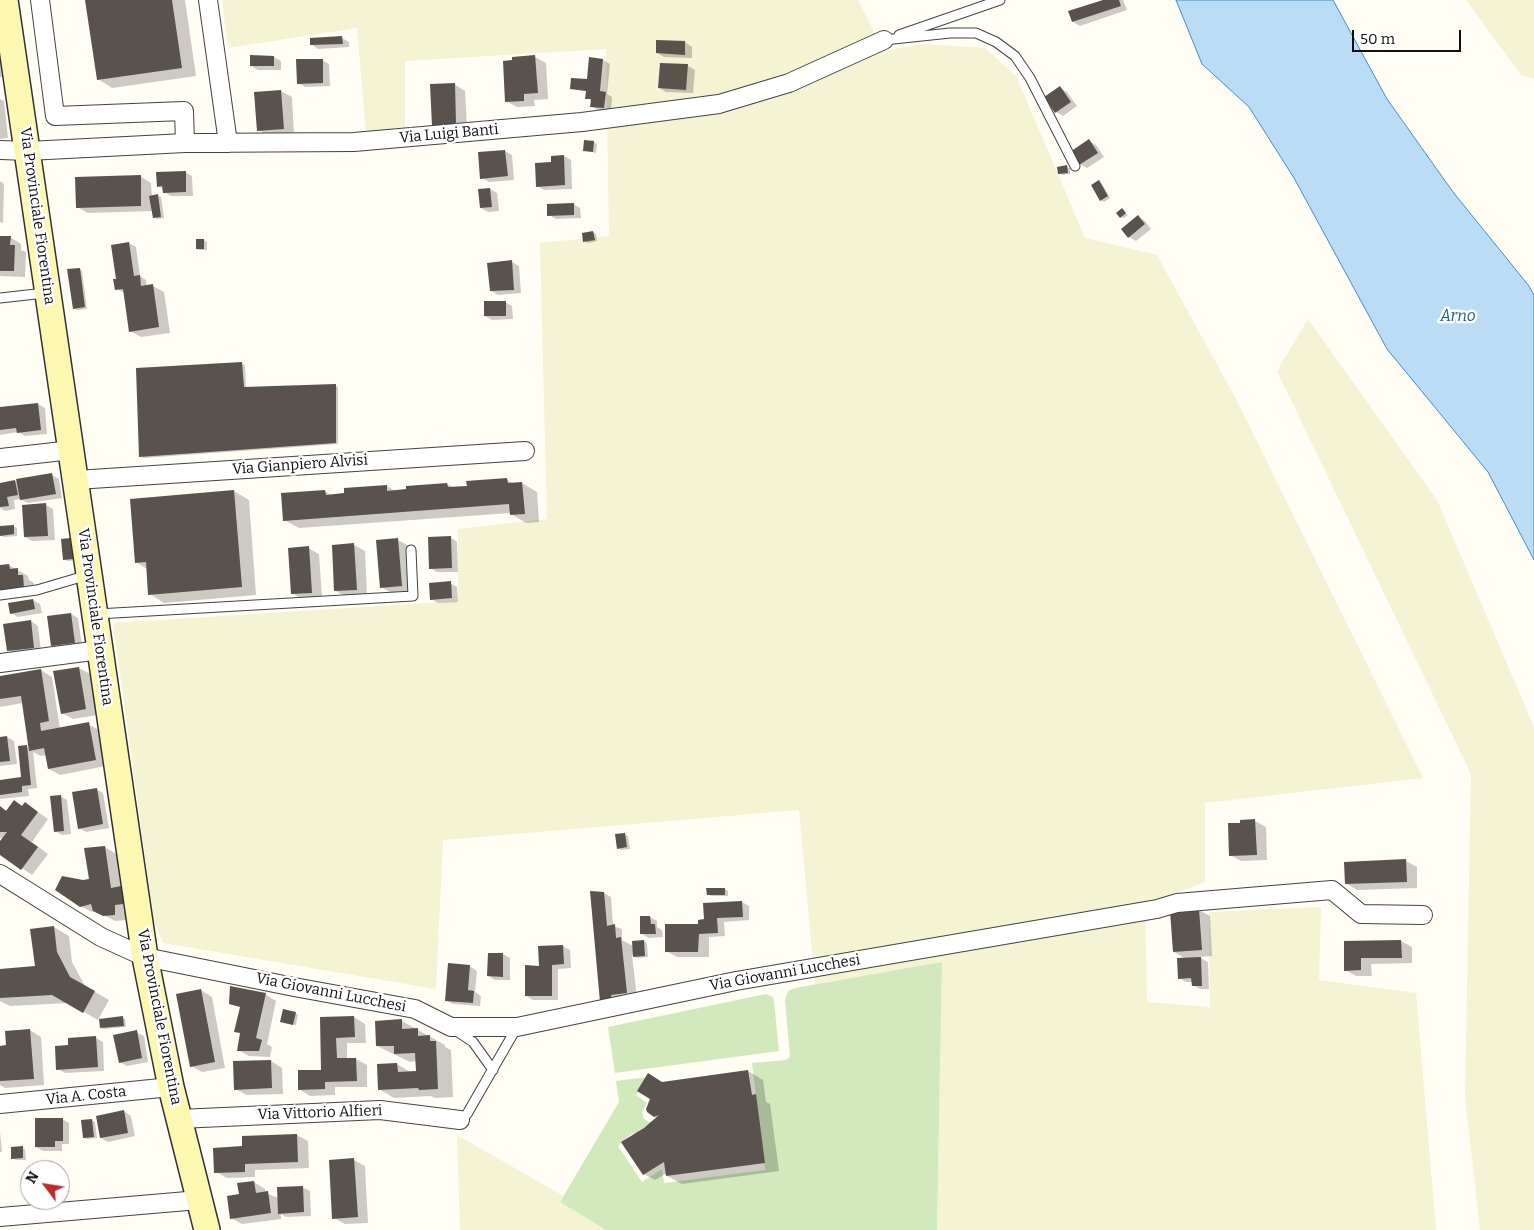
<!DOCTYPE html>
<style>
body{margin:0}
#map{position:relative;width:1534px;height:1230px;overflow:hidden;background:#fffdf4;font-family:Bitter,serif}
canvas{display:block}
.north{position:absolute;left:20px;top:1160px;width:50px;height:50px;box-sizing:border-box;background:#fff;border:1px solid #9f9f9f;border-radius:50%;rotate:301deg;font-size:14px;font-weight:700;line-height:20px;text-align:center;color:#101010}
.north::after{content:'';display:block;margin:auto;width:18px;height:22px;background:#bd2b2c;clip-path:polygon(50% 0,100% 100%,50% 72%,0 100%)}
.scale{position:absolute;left:1352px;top:30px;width:109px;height:22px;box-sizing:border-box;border:2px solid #101010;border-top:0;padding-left:6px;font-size:15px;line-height:18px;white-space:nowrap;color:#101010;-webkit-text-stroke:4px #fff;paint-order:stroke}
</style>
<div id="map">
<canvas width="1534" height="1230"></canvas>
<div class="north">N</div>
<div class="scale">50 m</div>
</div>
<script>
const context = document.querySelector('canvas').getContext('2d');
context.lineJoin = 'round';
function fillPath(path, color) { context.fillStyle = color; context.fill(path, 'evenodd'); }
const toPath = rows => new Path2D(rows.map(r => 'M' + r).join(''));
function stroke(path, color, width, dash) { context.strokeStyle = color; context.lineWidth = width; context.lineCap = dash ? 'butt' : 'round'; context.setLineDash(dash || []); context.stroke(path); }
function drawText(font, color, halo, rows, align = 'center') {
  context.font = font + ' Bitter,serif'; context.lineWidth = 5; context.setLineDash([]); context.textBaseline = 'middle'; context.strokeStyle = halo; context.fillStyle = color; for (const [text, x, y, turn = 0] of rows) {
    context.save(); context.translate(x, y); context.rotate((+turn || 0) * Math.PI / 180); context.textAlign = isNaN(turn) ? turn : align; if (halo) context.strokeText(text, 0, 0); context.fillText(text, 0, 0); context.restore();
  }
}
fillPath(toPath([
 [222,0,858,0,884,51,923,44,985,48,1016,76,1085,238,1157,255,1237,401,1423,778,1205,803,1205,882,1145,905,1147,1002,1210,1007,1209,912,1321,907,1319,980,1416,993,1436,1230,937,1230,942,963,815,984,799,810,443,840,436,989,163,943,154,921,113,623,458,601,458,529,547,519,540,243,609,236,606,49,405,61,405,127,366,132,357,28,228,48],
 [1466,0,1534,0,1534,79,1521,75],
 [1308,319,1437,500,1534,727,1534,1230,1480,1230,1465,1097,1471,774,1277,371],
 [457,1135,562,1195,560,1202,606,1230,460,1230]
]), '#f4f3d4');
fillPath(toPath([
 [942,962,937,1230,606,1230,560,1202,619,1102,616,1081,647,1077,636,1095,647,1103,642,1112,644,1119,649,1122,653,1121,638,1133,631,1134,618,1146,642,1182,662,1169,664,1183,765,1170,752,1063,786,1060,790,1057,785,1000,788,991,795,988],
 [766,994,773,997,774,1001,779,1051,615,1073,608,1027]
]), '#d2e9bd');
const water = toPath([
 [1176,0,1333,0,1387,99,1453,192,1529,286,1534,295,1534,560,1488,472,1387,349,1294,178,1249,107,1202,64,1176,0]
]);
fillPath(water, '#badcf5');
stroke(water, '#438ec9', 1);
fillPath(toPath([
 [86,0,185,0,196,76,112,88,98,79],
 [1108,0,1123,0,1127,10,1080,26,1073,22],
 [342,38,349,42,349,47,318,49,311,44],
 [657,41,685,42,692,47,692,58,664,57,657,53],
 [274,57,281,61,281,70,258,70,251,66],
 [535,57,546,63,548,99,534,100,535,106,517,107,506,101],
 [0,60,2,77,0,77],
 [322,60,329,64,330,86,305,87,298,83],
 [603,60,610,64,607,94,612,97,611,111,598,110,591,106,592,101,587,98,587,91,571,88,588,81],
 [688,66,695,70,693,93,666,92,659,88],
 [454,84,465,91,467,130,444,131,433,125],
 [1060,88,1067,92,1077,106,1063,116,1056,112],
 [281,91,292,97,294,135,269,136,258,130],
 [0,99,4,101,8,138,0,139],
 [1089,141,1096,145,1104,157,1087,168,1080,164],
 [594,142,597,144,596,153,584,150],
 [505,151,512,155,514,180,489,182,482,178],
 [564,156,571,160,572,189,544,190,537,186,552,163],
 [1066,167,1070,168,1070,174,1062,175,1059,173],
 [185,172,192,176,193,196,171,196,164,192,164,189,158,186],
 [140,176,151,183,152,197,157,196,161,197,164,218,157,219,154,217,153,211,88,213,77,207],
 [0,181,4,184,3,223,0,222],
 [1099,182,1102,184,1110,198,1104,202,1101,200],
 [490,189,497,193,499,211,488,212,481,208,480,190],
 [573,204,580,208,581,218,556,219,549,215],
 [1122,210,1128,215,1124,218,1121,217],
 [1138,217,1145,221,1151,229,1136,241,1129,237],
 [593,232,596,234,597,241,588,243,584,241],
 [0,237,10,237,21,244,21,250,26,252,25,277,0,276],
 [204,240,207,242,207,250,200,250,197,249],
 [129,243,136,247,140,276,146,280,147,287,153,286,164,292,170,333,141,337,130,331,125,293,116,289,117,280],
 [512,262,519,266,521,293,498,295,491,291],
 [79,269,82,271,87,309,77,310,74,308],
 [505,302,512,306,513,319,492,320,485,316],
 [242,364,245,365,246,388,335,385,338,387,338,444,143,458,140,456],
 [38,404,45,408,47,434,25,436,18,432,0,435,0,409],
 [52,475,59,479,62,498,28,503,20,499,14,500,15,509,5,511,0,508,0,484,15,481,18,483],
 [507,480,514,484,522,483,537,492,539,522,526,523,511,514,511,513,299,528,284,520,325,491,332,496,387,486,395,491,447,484,454,488],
 [234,491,249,500,256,595,164,603,150,594,147,569,136,562],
 [46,505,53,509,55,540,32,541,25,537],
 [13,526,17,528,17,536,4,537,1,535,0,527],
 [450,537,457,542,458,572,437,572,430,568],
 [70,539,73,541,76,560,68,561,65,560,62,540],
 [398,540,409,546,412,591,392,593,381,587],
 [354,545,365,551,367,596,346,597,336,591],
 [308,548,319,554,322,598,303,600,292,593],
 [9,565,28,576,29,580,34,583,34,594,11,596,0,590,0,599,0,566],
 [450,583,457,587,458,602,438,603,431,599],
 [33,600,40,604,42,613,18,617,11,613],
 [71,614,78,618,82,646,59,649,52,645],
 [31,621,38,626,41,651,15,655,8,650],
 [79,668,90,674,97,715,73,719,62,713],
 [41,670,52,677,60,729,88,724,99,730,106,766,60,775,49,769,46,755,41,756,33,752,37,788,28,789,29,796,0,799,0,781,22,778,26,747,30,749,23,703,0,707,0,677],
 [7,737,14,741,17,764,0,766,0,738],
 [96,789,103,793,109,828,86,832,79,828],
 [60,796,67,800,71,834,62,835,55,831],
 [25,803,48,819,32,842,48,854,32,875,0,853,0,843,4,838,0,838,0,807,8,811,23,807],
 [1241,821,1255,821,1266,827,1267,860,1241,861,1230,855],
 [625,834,628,836,630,849,621,850,618,848],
 [105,847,116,854,121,888,132,894,134,910,125,911,126,920,115,921,96,911,92,912,80,906,83,881,91,880],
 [1406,861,1417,867,1417,888,1357,890,1347,884],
 [725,889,728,891,728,896,711,896,708,894],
 [604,893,611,897,613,926,622,929,622,940,633,946,633,942,644,941,647,943,648,957,637,958,632,955,637,999,601,1001],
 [742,902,749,906,749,920,724,922,725,936,709,937,709,957,677,957,666,951,705,920],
 [1199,910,1210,916,1212,956,1199,957,1208,962,1209,989,1200,989,1193,985,1193,982,1186,982,1179,978,1186,959,1174,952],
 [650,917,657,921,657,927,662,930,663,937,649,938,642,934],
 [54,927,69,936,72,962,85,986,109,1000,98,1020,68,1003,10,1006,0,1001,0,970,36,967],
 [1401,941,1412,947,1412,963,1371,964,1372,976,1356,976,1345,970,1345,942],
 [563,946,570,950,571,968,558,969,558,1000,533,1000,526,996,541,967],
 [489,954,503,954,510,958,510,980,495,980,488,976],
 [449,965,470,966,477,971,475,992,481,996,480,1006,453,1004,446,1000],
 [201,990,212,997,225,1068,202,1072,191,1066],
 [265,994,276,1001,267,1044,272,1047,270,1057,249,1056,238,1050,241,1034,236,1031,241,1007],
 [295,1013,298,1015,296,1025,285,1023],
 [354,1017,365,1024,366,1043,347,1043,347,1059,356,1059,367,1065,367,1087,335,1087,335,1095,310,1096,299,1089,323,1071,321,1018],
 [122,1018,125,1019,126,1027,104,1029,101,1028],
 [402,1021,445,1045,445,1047,451,1050,453,1097,435,1098,431,1096,394,1098,379,1089,397,1064,412,1073,418,1072,417,1061,410,1062,377,1046],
 [30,1030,41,1037,44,1085,5,1088,0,1085,0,1047,7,1047],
 [136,1032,144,1036,148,1062,127,1066,120,1062],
 [96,1038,103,1042,104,1071,65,1073,58,1069,69,1046],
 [271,1061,282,1068,283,1094,246,1095,236,1089,235,1062],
 [748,1071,763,1080,766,1102,770,1104,779,1171,682,1184,667,1176,667,1173,655,1180,644,1174,645,1129,658,1118,648,1111,662,1083],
 [124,1111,131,1116,135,1136,108,1142,101,1138],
 [62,1119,69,1123,69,1144,62,1144,62,1151,43,1151,36,1147],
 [92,1120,95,1122,97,1138,87,1139,84,1138],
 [0,1132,2,1152,0,1152],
 [297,1135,308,1141,309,1168,255,1170,255,1177,227,1178,216,1172,243,1147],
 [22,1148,25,1149,26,1160,16,1160,12,1158],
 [354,1160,365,1166,368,1223,345,1224,334,1218],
 [254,1182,265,1189,266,1193,278,1198,302,1187,310,1191,311,1216,286,1217,281,1214,281,1219,242,1224,231,1218,240,1195]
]), '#0003');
fillPath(toPath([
 [85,0,172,0,182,68,97,80],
 [1103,0,1119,0,1121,6,1072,22,1068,11],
 [342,36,343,44,310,45,310,38],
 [656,40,685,41,685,55,656,53],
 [250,55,274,56,274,66,250,66],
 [535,55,538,93,524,94,524,101,505,102,503,61,512,60,512,57],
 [589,57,603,59,600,91,606,92,604,108,590,107,591,99,585,99,586,91,570,89,571,78,587,79],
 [296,59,323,59,323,83,297,84],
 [660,63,688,64,686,90,658,88],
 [455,83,456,124,432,126,430,84],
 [1060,86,1071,102,1055,113,1044,97],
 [281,90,284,129,257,131,254,92],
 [1089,139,1098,153,1079,165,1070,152],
 [584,140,594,141,593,152,583,151],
 [505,150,508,176,480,179,478,152],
 [564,155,565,185,536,187,535,163,551,162,551,156],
 [1067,165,1068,173,1058,174,1057,167],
 [186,171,186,192,163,193,162,186,157,187,156,172],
 [141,175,141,206,76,208,75,177],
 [1099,180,1108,196,1100,201,1091,185],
 [490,188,492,207,480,208,478,189],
 [158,194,161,217,153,218,149,196],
 [574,203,574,215,547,216,547,204],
 [1122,208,1126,213,1120,218,1116,213],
 [1138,215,1145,224,1128,238,1121,229],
 [593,231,595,240,583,242,582,233],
 [0,236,11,236,10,245,15,245,14,271,0,271],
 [196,239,204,239,204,249,196,249],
 [129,242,134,276,140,275,141,286,153,284,159,327,129,332,123,289,115,290,113,279,116,279,111,245],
 [512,260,514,290,490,291,487,263],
 [80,268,85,307,73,309,67,269],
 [484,301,506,301,506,316,484,316],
 [242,362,244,387,336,384,336,443,139,457,136,368],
 [38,403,41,430,17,433,16,428,0,430,0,407],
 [52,473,56,494,20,500,16,479],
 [507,478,508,483,522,482,525,514,510,515,509,504,283,521,281,493,325,490,326,495,344,493,344,488,387,485,387,491,406,489,406,486,447,483,448,487,467,486,466,481],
 [15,480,18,495,7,497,9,506,0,507,0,483],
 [234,490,242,587,148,595,146,562,135,563,130,499],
 [46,503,48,536,24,537,22,505],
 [14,525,14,534,0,536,0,526],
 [451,536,452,568,429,569,428,537],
 [70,538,73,559,63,560,61,539],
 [398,538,402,586,380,588,376,540],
 [354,543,357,590,334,591,332,545],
 [309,546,312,593,291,594,288,548],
 [9,564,10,569,18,568,18,575,23,575,24,588,0,590,0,565],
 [451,581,452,598,430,600,429,583],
 [33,599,35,609,10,614,8,603],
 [71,613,75,643,51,646,47,616],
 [31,620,34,648,7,651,3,624],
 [79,667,86,709,61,714,53,671],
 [41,669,49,721,40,723,41,731,89,722,96,760,48,769,44,748,29,751,21,696,0,699,0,676],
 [7,736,10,761,0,762,0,737],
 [27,745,31,785,22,786,22,792,0,795,0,780,21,777,18,746],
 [97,788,103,824,78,829,72,792],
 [61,795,64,831,54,832,50,796],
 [14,800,22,806,25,802,38,812,21,835,38,847,21,870,0,855,0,841,7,832,0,832,0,806,6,811],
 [1255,819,1257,855,1229,856,1228,823,1240,823,1240,820],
 [625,833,627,847,617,849,615,834],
 [105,846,111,888,121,886,124,904,115,905,115,915,103,916,93,911,91,904,80,907,55,890,62,876,83,880,89,879,84,848],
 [1406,859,1407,882,1345,884,1344,862],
 [706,888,725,888,725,895,707,895],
 [590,891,604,892,607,926,615,924,616,938,621,937,627,993,611,995,612,1001,600,1002],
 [742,901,743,917,717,918,718,933,699,934,698,952,665,952,665,924,698,924,698,920,704,919,703,903],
 [1199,909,1202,950,1173,952,1170,911],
 [640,916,650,916,651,924,655,924,656,934,640,934],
 [54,926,57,952,70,977,95,991,83,1013,52,995,0,998,0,969,35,966,30,929],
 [644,940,645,956,633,957,632,941],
 [1401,940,1402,958,1361,958,1361,970,1344,971,1344,941],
 [563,945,564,964,552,965,552,996,525,996,525,965,539,966,538,946],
 [488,953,503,953,503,977,487,976],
 [1201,957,1202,986,1192,986,1191,978,1178,979,1177,958],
 [448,963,470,965,468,990,474,991,473,1003,445,1001],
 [230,986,266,993,256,1038,262,1040,259,1051,237,1051,240,1033,234,1032,240,1007,229,1004],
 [201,989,215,1062,190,1067,176,994],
 [283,1009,296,1012,293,1025,280,1022],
 [123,1016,124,1026,100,1028,99,1019],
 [354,1016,355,1037,336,1038,337,1058,356,1058,357,1081,325,1082,325,1089,298,1090,298,1070,321,1070,320,1017],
 [402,1019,402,1029,418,1028,418,1036,430,1035,430,1041,436,1041,438,1089,419,1090,418,1088,378,1090,377,1064,397,1063,398,1072,416,1071,415,1053,394,1054,394,1046,376,1046,375,1021],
 [30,1029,34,1079,0,1081,0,1046,6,1045,5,1031],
 [137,1030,142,1058,119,1063,113,1035],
 [96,1036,98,1067,56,1070,55,1046,68,1045,68,1038],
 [271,1060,272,1088,234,1090,233,1061],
 [748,1070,752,1095,756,1094,765,1163,666,1176,664,1162,643,1175,621,1142,644,1128,659,1115,654,1117,647,1112,646,1109,650,1099,637,1091,648,1073,662,1082],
 [124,1110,128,1133,100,1138,96,1116],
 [35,1118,63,1118,63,1141,55,1141,55,1147,35,1147],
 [92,1119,94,1137,83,1138,81,1120],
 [297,1134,298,1162,245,1164,245,1172,214,1173,213,1148,242,1146,242,1136],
 [23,1146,23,1158,11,1159,11,1147],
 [354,1158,358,1217,332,1219,329,1160],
 [254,1181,256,1193,268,1191,271,1213,230,1219,227,1196,239,1194,237,1183],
 [303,1186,304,1212,278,1214,277,1187]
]), '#59524d');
const lane = toPath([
 [899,35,1000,0],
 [884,40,950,33,976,33,996,42,1015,56,1030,78,1075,166],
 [0,298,45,293],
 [0,595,37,590,88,575],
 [97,614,413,596,411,550],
 [455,1030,473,1042,493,1070],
 [460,1120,467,1114,517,1027]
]);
const street = toPath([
 [40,0,55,116,184,111,185,143],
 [208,0,228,143],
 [0,150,28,151,185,143,354,142,582,122,719,104,789,83,884,40],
 [0,458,72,450],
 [76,480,525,451],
 [0,663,100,650],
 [0,874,101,937,145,957,294,987,415,1009,451,1027,517,1027,736,981,1157,909,1177,903,1332,890,1361,914,1423,915],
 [0,1104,171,1087],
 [179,1119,380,1110,460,1120],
 [0,1217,199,1200]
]);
const secondary = toPath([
 [5,0,145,957,171,1087,207,1230]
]);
stroke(lane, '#434343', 11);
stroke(street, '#434343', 20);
stroke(secondary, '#323232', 28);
stroke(lane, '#fff', 9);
stroke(street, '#fff', 18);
stroke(secondary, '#fcf7b1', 25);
drawText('15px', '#101010', '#fff', [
 ["Via Luigi Banti",449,134,-5],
 ["Via Provinciale Fiorentina",37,216,82],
 ["Via Gianpiero Alvisi",300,465,-4],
 ["Via Provinciale Fiorentina",95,617,82],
 ["Via Giovanni Lucchesi",785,973,-10],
 ["Via Giovanni Lucchesi",331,993,11],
 ["Via Provinciale Fiorentina",159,1017,79],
 ["Via A. Costa",86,1096,-6],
 ["Via Vittorio Alfieri",320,1113,-2]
]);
drawText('italic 16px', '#1c619f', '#fff', [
 ["Arno",1458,317]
]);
</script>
